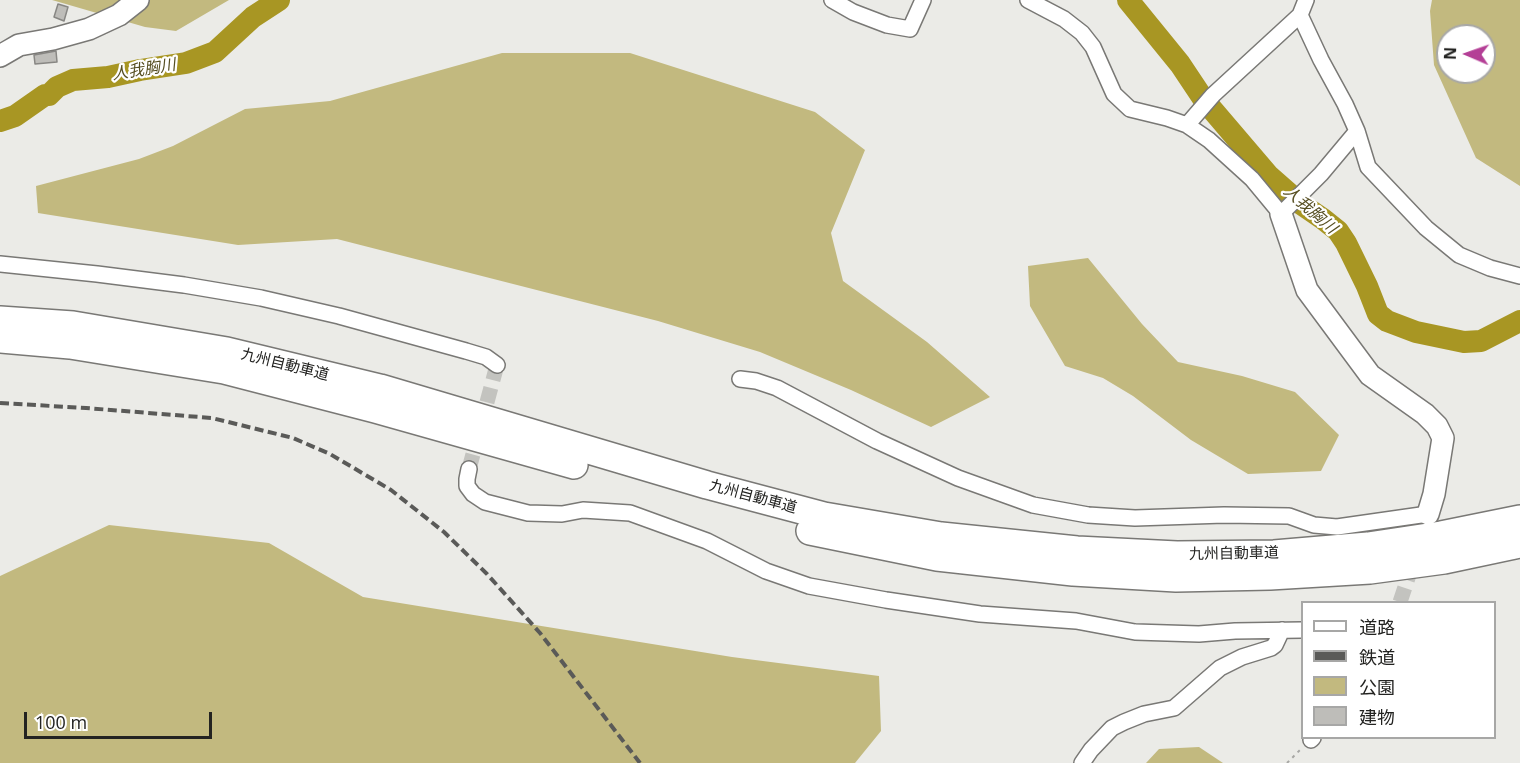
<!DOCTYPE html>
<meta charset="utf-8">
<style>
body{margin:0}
#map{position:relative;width:1520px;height:763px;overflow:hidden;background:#ebebe7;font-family:"Open Sans","Noto Sans JP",sans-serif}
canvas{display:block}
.legend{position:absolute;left:1301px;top:601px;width:195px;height:138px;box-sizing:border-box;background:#fff;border:2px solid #a7a7a6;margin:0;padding:8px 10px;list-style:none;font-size:18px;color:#232321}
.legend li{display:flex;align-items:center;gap:12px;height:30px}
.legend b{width:30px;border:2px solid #a7a7a6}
.north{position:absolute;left:1436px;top:24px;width:60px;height:60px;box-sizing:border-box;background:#fff;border:2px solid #a7a7a6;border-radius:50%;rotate:272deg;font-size:16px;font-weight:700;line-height:24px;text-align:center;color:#232321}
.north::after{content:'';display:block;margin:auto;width:21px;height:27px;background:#b43f96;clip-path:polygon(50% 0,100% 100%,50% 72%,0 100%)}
.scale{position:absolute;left:24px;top:712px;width:188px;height:27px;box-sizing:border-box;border:3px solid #232321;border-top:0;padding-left:8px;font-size:18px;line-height:21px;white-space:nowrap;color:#232321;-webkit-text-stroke:4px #fff;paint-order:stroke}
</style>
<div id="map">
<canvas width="1520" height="763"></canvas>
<ul class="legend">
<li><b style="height:8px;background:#fff"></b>道路</li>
<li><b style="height:8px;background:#5a5a58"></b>鉄道</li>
<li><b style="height:16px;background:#c2b97f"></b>公園</li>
<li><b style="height:16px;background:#bebdb9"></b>建物</li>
</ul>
<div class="north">N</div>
<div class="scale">100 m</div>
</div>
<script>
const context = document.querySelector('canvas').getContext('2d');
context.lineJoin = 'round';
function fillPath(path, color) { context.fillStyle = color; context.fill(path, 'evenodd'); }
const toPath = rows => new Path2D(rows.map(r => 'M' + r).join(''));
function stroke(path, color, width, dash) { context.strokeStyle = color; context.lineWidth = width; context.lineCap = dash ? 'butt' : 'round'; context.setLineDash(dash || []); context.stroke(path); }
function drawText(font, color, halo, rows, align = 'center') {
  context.font = font + ' "Open Sans","Noto Sans JP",sans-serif'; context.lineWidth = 4.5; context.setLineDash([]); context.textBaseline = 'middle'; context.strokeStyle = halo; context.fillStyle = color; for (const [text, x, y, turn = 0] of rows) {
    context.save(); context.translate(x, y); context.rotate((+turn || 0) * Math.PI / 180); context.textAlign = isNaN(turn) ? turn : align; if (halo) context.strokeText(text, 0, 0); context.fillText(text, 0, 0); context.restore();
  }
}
fillPath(toPath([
 [52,0,229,0,176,31,145,27],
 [1432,0,1520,0,1520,186,1476,158,1434,65,1430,11],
 [1448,36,1484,36,1484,72,1448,72],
 [502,53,630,53,815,112,865,150,831,233,843,281,927,342,990,397,931,427,851,390,760,352,658,321,337,239,238,245,38,213,36,186,139,159,173,146,245,109,330,101],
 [1088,258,1142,324,1178,362,1242,376,1295,392,1339,435,1321,471,1248,474,1191,440,1133,396,1103,378,1065,366,1030,306,1028,266],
 [109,525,269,543,363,597,732,657,879,676,881,731,855,763,0,763,0,576],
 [1199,747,1223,763,1146,763,1159,749]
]), '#c2b97f');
stroke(toPath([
 [1128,0,1180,64,1204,100,1268,175,1301,204,1323,219,1338,231,1346,243,1367,286,1378,314,1387,321,1416,332,1464,342,1481,341,1520,321],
 [0,121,15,116,45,95,49,95,57,87,73,80,108,77,140,70,186,63,215,52,253,17,279,0]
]), '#a89623', 22);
const building = toPath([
 [58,4,68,7,64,21,54,17,58,4],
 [56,51,57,62,35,64,34,55,56,51]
]);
fillPath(building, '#bebdb9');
stroke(building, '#888784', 1.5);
stroke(toPath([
 [469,469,497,365],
 [1400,602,1414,560]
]), '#c3c3bf', 15, [15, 8]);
const street = toPath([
 [832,0,853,12,887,25,910,29,923,0],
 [1028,0,1064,19,1082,33,1093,47,1114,94,1130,109,1167,118,1187,125,1209,140,1252,179,1281,214,1321,174,1357,131,1345,104,1321,60,1300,15],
 [1187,125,1213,95,1300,15,1306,0],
 [1357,131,1368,167,1426,228,1459,255,1490,268,1520,276],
 [0,264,97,274,184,285,261,298,339,316,466,351,486,357,497,365],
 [740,379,756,381,777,388,877,441,958,478,1033,505,1088,515,1135,518,1224,515,1289,516,1314,525,1337,527,1428,514],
 [469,469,467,479,467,486,473,494,485,502,528,513,562,514,583,510,630,513,707,541,766,571,809,586,886,600,980,614,1076,621,1135,632,1199,634,1235,631,1302,630],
 [1311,740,1313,738],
 [1082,763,1091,750,1112,728,1124,722,1144,714,1174,708,1220,668,1242,657,1271,648,1275,645,1282,630]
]);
const secondary = toPath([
 [0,56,19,45,53,39,89,29,119,15,138,0],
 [1281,214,1307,290,1370,375,1425,414,1437,426,1443,438,1434,494,1428,514]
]);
const highway = toPath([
 [0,320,73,325,227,351,380,388,707,485,824,516,941,536,1077,550,1177,555,1274,554,1368,546,1441,535,1520,519],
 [0,339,70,345,224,370,375,409,574,465],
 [810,531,937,557,1073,572,1176,578,1270,576,1370,570,1444,560,1520,544]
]);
stroke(street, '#797875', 18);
stroke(secondary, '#797875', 24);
stroke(highway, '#797875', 30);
stroke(toPath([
 [1287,763,1302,748]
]), '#a7a7a4', 2, [3, 4.5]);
stroke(street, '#fff', 15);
stroke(secondary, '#fff', 21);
stroke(highway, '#fff', 27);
stroke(toPath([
 [0,403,86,408,212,418,293,438,330,454,391,490,444,532,487,574,540,633,640,763]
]), '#5a5a58', 4, [9, 4.5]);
drawText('15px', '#232321', '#fff', [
 ["九州自動車道",285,365,14],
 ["九州自動車道",753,497,15],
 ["九州自動車道",1234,554,-1]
]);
drawText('italic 16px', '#574f23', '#fff', [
 ["人我胸川",144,70,-9],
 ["人我胸川",1310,210,41]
]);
</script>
